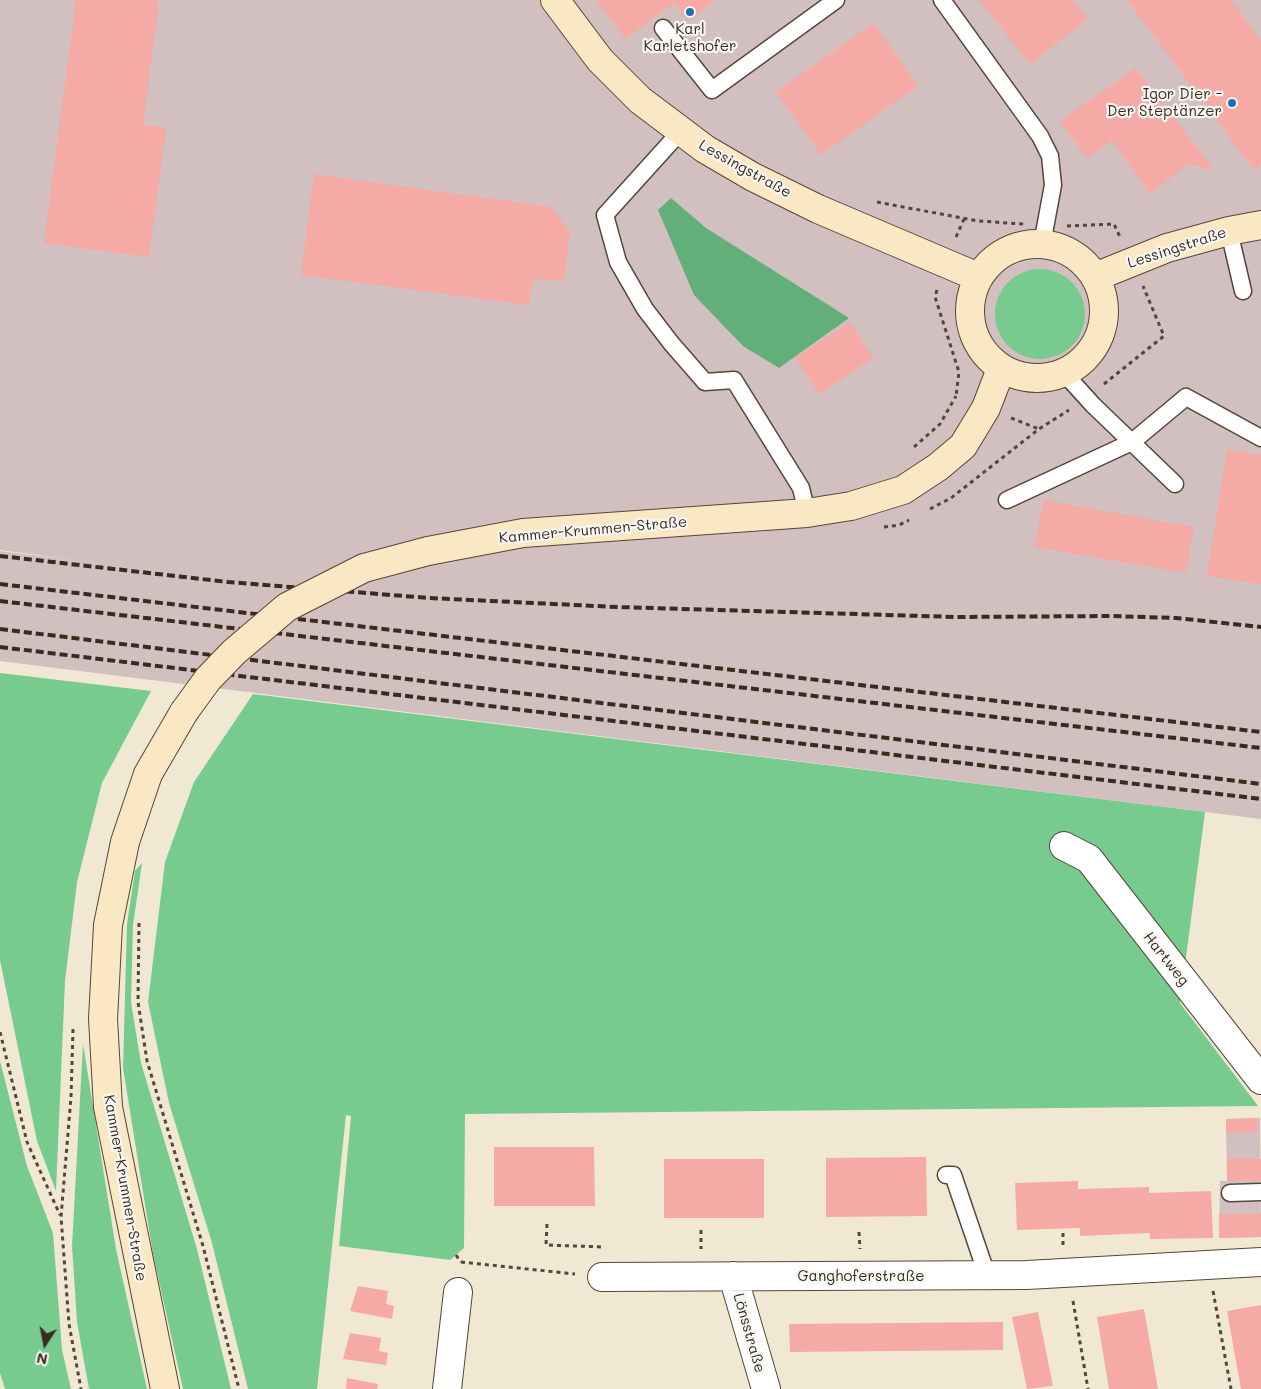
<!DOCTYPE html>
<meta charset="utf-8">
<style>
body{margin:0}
#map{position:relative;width:1261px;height:1389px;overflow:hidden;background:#f0e8d3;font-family:Mali,sans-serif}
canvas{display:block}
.north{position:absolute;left:20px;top:1319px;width:50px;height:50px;-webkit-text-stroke:4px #f6f6f2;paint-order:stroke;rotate:191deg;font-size:14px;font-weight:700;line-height:20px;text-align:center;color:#3b2a1e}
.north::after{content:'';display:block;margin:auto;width:18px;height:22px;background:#3b2a1e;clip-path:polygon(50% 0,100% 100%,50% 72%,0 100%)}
</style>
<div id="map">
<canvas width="1261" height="1389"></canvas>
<div class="north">N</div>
</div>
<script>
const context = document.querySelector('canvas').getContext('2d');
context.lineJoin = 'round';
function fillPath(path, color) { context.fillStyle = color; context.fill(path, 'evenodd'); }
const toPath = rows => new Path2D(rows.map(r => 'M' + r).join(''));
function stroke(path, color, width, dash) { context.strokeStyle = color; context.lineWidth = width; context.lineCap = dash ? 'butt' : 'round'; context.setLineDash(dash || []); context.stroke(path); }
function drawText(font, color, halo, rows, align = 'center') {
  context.font = font + ' Mali,sans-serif'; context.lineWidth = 4.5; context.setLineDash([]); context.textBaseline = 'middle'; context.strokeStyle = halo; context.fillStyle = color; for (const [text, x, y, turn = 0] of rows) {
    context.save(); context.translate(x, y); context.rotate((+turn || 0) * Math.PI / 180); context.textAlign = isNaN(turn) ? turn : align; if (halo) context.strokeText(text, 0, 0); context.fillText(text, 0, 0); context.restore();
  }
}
fillPath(toPath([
 [0,0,1261,0,1261,819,0,661,0,551,83,561,0,550],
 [1260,1118,1261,1237,1219,1238,1220,1181,1227,1181,1226,1119]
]), '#d2bfbf');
fillPath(toPath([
 '995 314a45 45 0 1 1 90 0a45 45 0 1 1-90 0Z',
 [0,673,151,691,102,783,77,882,65,981,56,1191,37,1141,0,960],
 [253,694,1205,812,1180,1003,1258,1106,465,1114,464,1248,450,1260,339,1246,351,1116,346,1115,317,1389,248,1389,212,1243,169,1103,148,1002,165,862,194,782],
 [142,863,133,925,131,1002,141,1063,197,1249,231,1389,183,1389,153,1254,123,1068,127,924,135,871],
 [83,1044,116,1249,147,1389,89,1389,77,1322,72,1246],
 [0,1061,27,1166,53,1233,62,1350,71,1389,5,1389,0,1373]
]), '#78cb8e');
fillPath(toPath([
 [671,198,706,228,849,318,779,368,743,346,694,295,658,210]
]), '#62af79');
fillPath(toPath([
 [76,0,159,0,143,125,166,128,149,257,44,243],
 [596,0,716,0,688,21,674,3,625,39],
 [979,0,1073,0,1088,19,1030,64],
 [1127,0,1231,0,1261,41,1261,164,1254,170],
 [874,23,918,86,821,155,776,92],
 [1136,68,1214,170,1188,164,1150,194,1112,140,1087,158,1060,121],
 [314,174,551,207,570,232,564,282,533,278,529,305,301,275],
 [850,322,873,358,819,394,795,358],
 [1227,450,1261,455,1261,584,1207,576],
 [1044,500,1194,527,1186,573,1034,547],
 [1256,1118,1257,1132,1226,1132,1226,1119],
 [494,1147,594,1147,595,1206,494,1206],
 [926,1157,927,1216,826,1217,826,1158],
 [1227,1158,1261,1159,1261,1181,1227,1181],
 [664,1159,764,1159,764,1218,664,1218],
 [1078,1181,1078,1189,1149,1187,1149,1193,1211,1191,1213,1238,1150,1239,1150,1233,1080,1236,1080,1228,1017,1230,1015,1183],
 [1219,1214,1261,1214,1261,1237,1219,1238],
 [358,1286,388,1291,386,1304,394,1306,392,1319,350,1311],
 [1261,1305,1261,1389,1241,1389,1227,1311],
 [1144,1309,1158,1389,1109,1389,1097,1317],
 [1038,1312,1053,1386,1027,1389,1012,1317],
 [1003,1322,1003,1350,790,1352,789,1324],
 [350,1333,381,1338,379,1351,388,1353,386,1365,343,1359],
 [347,1378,378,1384,377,1389,346,1389]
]), '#f6aaa5');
const lane = toPath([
 [942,0,1040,136,1050,156,1053,185,1042,244],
 [663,28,712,90,836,0],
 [680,132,605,215,618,262,645,309,671,343,705,382,734,380,801,488,807,513],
 [1229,231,1243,291],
 [1064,373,1093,405,1175,484],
 [1007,500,1132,442,1186,397,1261,438],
 [946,1175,953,1175,987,1275],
 [1230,1193,1261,1192]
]);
const street = toPath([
 [1064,846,1089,859,1261,1080],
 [733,1276,766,1389],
 [602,1277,1027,1275,1261,1262],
 [447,1389,458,1292]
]);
const secondary = toPath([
 [555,0,600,60,640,100,705,149,753,177,818,209,978,277],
 '970 311a67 67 0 1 1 134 0a67 67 0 1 1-134 0Z',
 [1095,277,1167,248,1229,231,1261,225],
 [428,551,523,533,807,513,851,506,903,490,938,467,963,446,986,408,1001,369],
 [165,1389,108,1107,103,1019,108,925,125,842,148,774,184,712]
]);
stroke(lane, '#564639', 19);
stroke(street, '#564639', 30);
stroke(secondary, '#564639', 30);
stroke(toPath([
 [877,202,978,221,1024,224],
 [1067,226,1114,224,1120,237],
 [956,237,964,219],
 [937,290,935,297,959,372,956,396],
 [1104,384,1164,336,1143,286],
 [1011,418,1039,429],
 [914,447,940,424,956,396],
 [930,509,951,498,1039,429,1069,410],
 [884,527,899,525,909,520],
 [139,923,138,1002,147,1061,203,1246,239,1389],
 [73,1029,71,1097,61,1217,69,1324,81,1389],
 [0,1032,27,1142,60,1215],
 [547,1224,546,1245,604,1247],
 [701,1230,701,1249],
 [859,1232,860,1249],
 [1063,1233,1063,1245],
 [456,1255,461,1262],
 [461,1262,575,1274],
 [1213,1291,1231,1389],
 [1073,1301,1088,1389]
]), '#564639', 3, [4, 4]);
stroke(lane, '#fff', 16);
stroke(street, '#fff', 28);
stroke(secondary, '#fae7c3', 28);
stroke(toPath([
 [0,556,228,582,429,598,617,607,956,617,1111,616,1176,618,1261,627],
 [0,584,1261,732],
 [0,601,1261,748],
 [0,629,1261,784],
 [0,647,1261,799]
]), '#3b2a1e', 4, [8, 4]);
const secondaryBridge = toPath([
 [184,712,208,679,234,652,287,607,364,568,428,551]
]);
stroke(secondaryBridge, '#564639', 30, []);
stroke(secondaryBridge, '#fae7c3', 28);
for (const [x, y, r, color] of [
 [690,12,5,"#1f6fb2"],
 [1232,103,5,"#1f6fb2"]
]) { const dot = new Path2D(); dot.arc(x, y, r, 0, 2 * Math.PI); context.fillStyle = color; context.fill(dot); stroke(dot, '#f6f6f2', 2); }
drawText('15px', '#3b2a1e', '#f6f6f2', [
 ["Karl",690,29],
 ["Karletshofer",690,46],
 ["Igor Dier -",1222,94,"right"],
 ["Der Steptänzer",1222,111,"right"]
]);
drawText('15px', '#3b2a1e', '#f6f6f2', [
 ["Lessingstraße",745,169,29],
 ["Lessingstraße",1177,248,-18],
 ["Kammer-Krummen-Straße",593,530,-5],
 ["Hartweg",1166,959,52],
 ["Kammer-Krummen-Straße",125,1188,80],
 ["Ganghoferstraße",861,1276],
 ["Lönsstraße",749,1333,74]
]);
</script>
